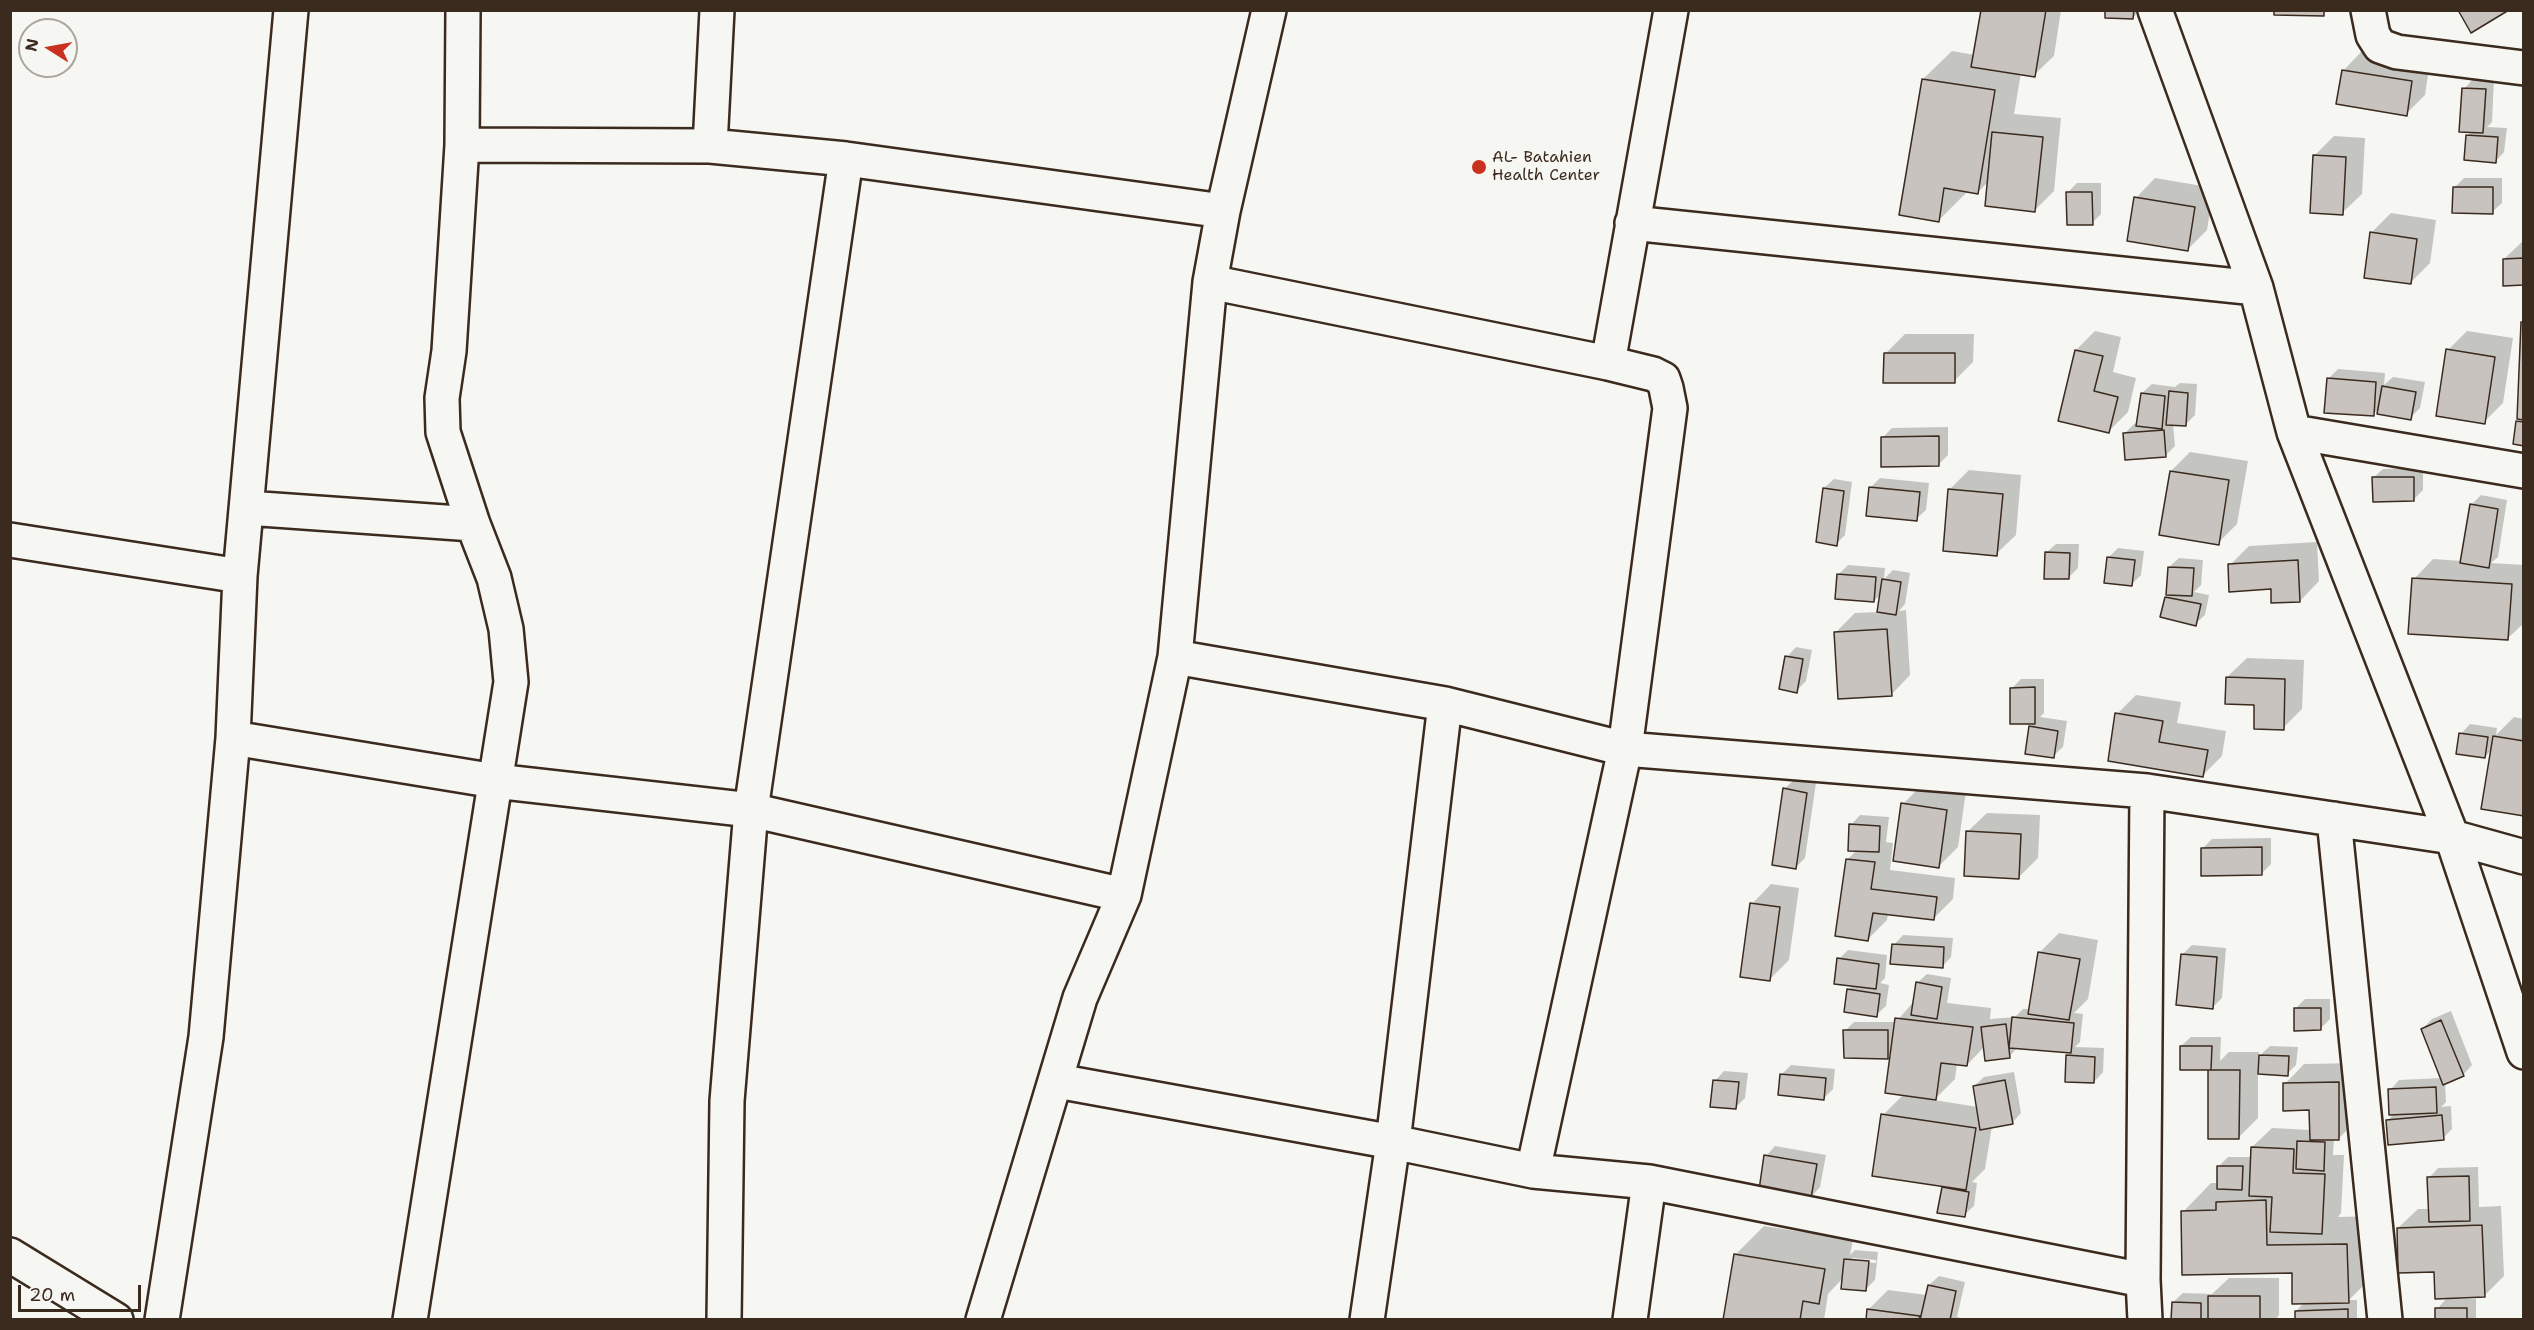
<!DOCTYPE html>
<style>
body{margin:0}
#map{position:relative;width:2534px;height:1330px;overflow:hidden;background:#f6f6f2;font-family:"Shantell Sans",sans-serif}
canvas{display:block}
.frame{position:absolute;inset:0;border:12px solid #3b2a1e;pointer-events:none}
.north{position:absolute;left:18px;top:18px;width:60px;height:60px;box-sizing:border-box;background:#f6f6f2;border:2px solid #aba49d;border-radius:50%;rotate:281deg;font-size:16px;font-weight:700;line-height:24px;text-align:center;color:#3b2a1e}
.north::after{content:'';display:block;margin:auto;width:21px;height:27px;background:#c8321e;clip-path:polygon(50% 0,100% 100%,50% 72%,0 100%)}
.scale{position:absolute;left:18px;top:1285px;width:123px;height:27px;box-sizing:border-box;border:3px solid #3b2a1e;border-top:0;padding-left:8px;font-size:18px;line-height:21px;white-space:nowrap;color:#3b2a1e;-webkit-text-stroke:4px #f6f6f2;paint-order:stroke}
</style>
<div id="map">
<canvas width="2534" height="1330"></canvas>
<div class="frame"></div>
<div class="north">N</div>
<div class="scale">20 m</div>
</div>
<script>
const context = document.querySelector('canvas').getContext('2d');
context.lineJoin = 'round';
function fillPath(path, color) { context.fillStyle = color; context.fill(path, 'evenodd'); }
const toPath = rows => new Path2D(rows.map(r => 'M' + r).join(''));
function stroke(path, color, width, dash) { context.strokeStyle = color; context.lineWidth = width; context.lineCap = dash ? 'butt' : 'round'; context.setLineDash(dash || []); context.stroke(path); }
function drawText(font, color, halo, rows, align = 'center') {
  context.font = font + ' "Shantell Sans",sans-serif'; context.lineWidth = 4.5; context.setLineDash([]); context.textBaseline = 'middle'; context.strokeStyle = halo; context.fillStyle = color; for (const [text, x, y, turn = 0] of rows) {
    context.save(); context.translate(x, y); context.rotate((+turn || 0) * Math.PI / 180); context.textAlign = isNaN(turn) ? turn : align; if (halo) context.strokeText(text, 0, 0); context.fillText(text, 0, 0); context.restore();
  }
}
fillPath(toPath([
 [1982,10,2061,10,2054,56,2034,75,2021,73,2014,114,2061,118,2054,191,2035,210,1989,181,1977,193,1968,191,1939,220,1923,79,1952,51,1975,55],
 [2107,10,2140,10,2133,18],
 [2362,51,2430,62,2425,95,2406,114,2343,71],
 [2473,79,2494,80,2492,122,2487,127,2507,128,2504,152,2495,162,2468,135,2472,131,2464,89],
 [2334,136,2365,138,2362,194,2342,213,2315,155],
 [2155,178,2214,188,2207,230,2187,250,2136,198],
 [2464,178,2502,178,2502,203,2492,212,2455,187],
 [2077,183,2101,183,2101,214,2092,223,2068,192],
 [2391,213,2436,220,2430,263,2411,282,2371,233],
 [2524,240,2524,283,2504,259],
 [2095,331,2121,337,2113,372,2136,378,2128,412,2109,431,2076,350],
 [2467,331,2513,338,2503,403,2484,422,2448,350],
 [1905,334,1974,334,1973,362,1954,381,1885,354],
 [2338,369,2385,373,2384,385,2393,377,2425,382,2420,408,2410,418,2380,408,2373,414,2328,379],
 [2180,383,2197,384,2195,415,2185,425,2173,424,2175,446,2165,456,2125,433,2134,424,2138,423,2142,393,2152,384,2175,387],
 [1948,427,1948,455,1939,464,1883,437,1892,428],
 [2190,452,2248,461,2237,524,2218,543,2171,471],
 [2423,468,2423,490,2413,500,2373,478,2383,469],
 [1969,470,2021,475,2016,535,1996,554,1949,490],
 [1880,478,1929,483,1926,510,1916,519,1870,488],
 [1834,479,1852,482,1845,535,1836,544,1824,488],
 [2481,495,2507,500,2498,557,2491,563,2524,565,2524,623,2507,639,2414,579,2433,559,2462,561,2471,505],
 [2317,542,2319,581,2300,601,2230,565,2249,546],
 [2056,544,2079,544,2078,568,2068,578,2046,553],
 [2118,548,2144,551,2141,575,2131,585,2108,558],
 [2179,558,2203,560,2201,585,2194,592,2209,595,2205,615,2195,624,2166,597,2170,594,2169,567],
 [1848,565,1885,568,1884,579,1893,570,1910,573,1905,604,1899,611,1906,610,1910,675,1891,695,1835,633,1855,613,1879,612,1882,593,1874,601,1839,574],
 [1796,647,1812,650,1806,681,1796,691,1787,657],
 [2247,658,2304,660,2302,709,2283,728,2227,677],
 [2021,679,2044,679,2044,713,2040,717,2067,721,2063,747,2053,756,2031,726,2035,723,2011,689],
 [2136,695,2181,702,2177,723,2226,731,2222,756,2203,775,2117,714],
 [2514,717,2524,719,2524,814,2492,749,2485,757,2461,734,2470,724,2497,728,2496,735],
 [1794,780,1816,783,1805,858,1796,867,1784,789],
 [1922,785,1966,791,1958,847,1938,867,1903,804],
 [1987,813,2040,815,2038,858,2019,877,1967,832],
 [1860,815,1889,817,1886,842,1893,843,1890,870,1955,878,1953,899,1933,919,1888,913,1887,920,1868,939,1847,860,1857,850,1851,825],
 [2271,838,2271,864,2262,873,2202,849,2212,839],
 [1771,884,1799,888,1789,960,1769,980,1752,904],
 [2059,933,2098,940,2088,999,2074,1013,2083,1014,2080,1042,2075,1047,2104,1048,2103,1072,2094,1082,2067,1056,2072,1052,2018,1047,2010,1056,1984,1047,1967,1065,1957,1063,1955,1079,1934,1100,1978,1107,1974,1086,1984,1077,2014,1072,2021,1113,2012,1123,1992,1126,1985,1169,1972,1182,1977,1183,1974,1206,1964,1215,1943,1188,1946,1185,1883,1115,1904,1094,1892,1052,1887,1057,1845,1031,1854,1022,1896,1022,1915,1000,1917,983,1927,974,1951,978,1947,1003,1991,1008,1990,1019,2015,1017,2023,1009,2031,1009,2040,952],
 [1903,935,1953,938,1951,957,1942,967,1894,945],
 [2192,945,2226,948,2222,998,2213,1007,2182,955],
 [1848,950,1887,955,1885,978,1880,983,1889,985,1886,1006,1876,1015,1849,989,1853,985,1839,959],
 [2305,999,2330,999,2330,1019,2320,1029,2295,1009],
 [2451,1011,2472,1065,2463,1075,2445,1082,2446,1102,2441,1107,2451,1106,2452,1129,2443,1138,2388,1120,2395,1113,2390,1090,2399,1080,2442,1078,2422,1029,2432,1019],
 [2191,1037,2221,1037,2220,1061,2229,1052,2259,1052,2258,1057,2270,1046,2298,1047,2296,1065,2287,1074,2258,1072,2258,1118,2238,1138,2210,1071,2213,1068,2181,1069,2181,1046],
 [2357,1063,2358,1119,2339,1138,2334,1138,2333,1155,2344,1155,2341,1213,2338,1217,2375,1216,2376,1273,2349,1300,2357,1300,2357,1320,2296,1320,2296,1311,2305,1302,2293,1271,2183,1212,2211,1183,2218,1183,2218,1167,2228,1157,2252,1157,2252,1147,2272,1128,2311,1130,2311,1109,2285,1084,2304,1064],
 [1791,1065,1835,1069,1833,1089,1824,1098,1781,1075],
 [1724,1071,1748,1073,1745,1098,1736,1107,1715,1081],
 [1775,1146,1826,1155,1820,1187,1811,1197,1766,1156],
 [2478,1167,2479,1207,2501,1206,2504,1276,2484,1296,2458,1297,2458,1299,2476,1299,2476,1320,2437,1320,2437,1309,2448,1297,2436,1270,2398,1228,2418,1209,2430,1209,2429,1178,2438,1168],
 [1764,1226,1853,1240,1850,1255,1855,1250,1878,1252,1875,1280,1865,1290,1844,1277,1828,1294,1824,1320,1725,1320,1736,1254],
 [1852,1258,1876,1260,1876,1263,1852,1261],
 [1939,1276,1965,1282,1957,1317,1972,1320,1867,1320,1869,1309,1888,1290,1927,1295,1929,1285],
 [2229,1278,2279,1278,2279,1315,2275,1320,2172,1320,2173,1302,2183,1293,2212,1294]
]), '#0003');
const building = toPath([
 [1981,10,2046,10,2035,77,1971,67,1981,10],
 [2105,10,2134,10,2133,19,2105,18,2105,10],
 [2274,10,2324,10,2324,16,2274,15,2274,10],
 [2458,10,2509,10,2471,33,2458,10],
 [2342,70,2412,81,2407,116,2336,104,2342,70],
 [1922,79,1995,90,1978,194,1944,188,1939,222,1899,215,1922,79],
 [2462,88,2486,89,2483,133,2459,132,2462,88],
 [1992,132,2043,137,2035,212,1985,206,1992,132],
 [2466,135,2498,137,2496,163,2464,160,2466,135],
 [2313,155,2346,157,2343,215,2310,213,2313,155],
 [2453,187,2493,187,2493,214,2452,213,2453,187],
 [2066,192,2092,192,2093,225,2067,225,2066,192],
 [2134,197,2195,207,2188,251,2127,241,2134,197],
 [2370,232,2417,239,2411,284,2364,278,2370,232],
 [2524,258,2524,285,2503,286,2503,259,2524,258],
 [2521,322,2524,322,2524,420,2517,419,2521,322],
 [2446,349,2495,357,2485,424,2436,416,2446,349],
 [2075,350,2103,356,2094,391,2118,397,2109,433,2058,421,2075,350],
 [1884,353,1955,353,1955,383,1883,383,1884,353],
 [2327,378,2376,382,2374,416,2324,413,2327,378],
 [2382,386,2416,392,2411,420,2377,414,2382,386],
 [2169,391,2188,393,2186,426,2166,425,2169,391],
 [2141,393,2165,396,2162,429,2136,426,2141,393],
 [2516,421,2524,422,2524,446,2513,444,2516,421],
 [2164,430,2166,457,2125,460,2123,433,2164,430],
 [1939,436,1939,466,1881,467,1881,437,1939,436],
 [2170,471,2229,480,2219,545,2159,535,2170,471],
 [2372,477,2414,477,2414,501,2373,502,2372,477],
 [1869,487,1920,492,1917,521,1866,516,1869,487],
 [1823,488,1844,491,1837,546,1816,542,1823,488],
 [1948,489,2003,494,1997,556,1943,551,1948,489],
 [2470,504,2498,509,2489,568,2460,563,2470,504],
 [2045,552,2070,553,2069,579,2044,579,2045,552],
 [2107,557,2135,560,2132,586,2104,583,2107,557],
 [2298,560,2300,602,2271,603,2271,589,2229,592,2228,564,2298,560],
 [2168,567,2194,568,2192,596,2166,595,2168,567],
 [1837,574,1876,577,1874,602,1835,599,1837,574],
 [2412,578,2512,584,2508,640,2408,634,2412,578],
 [1882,579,1901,582,1896,615,1877,612,1882,579],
 [2165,597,2201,604,2196,626,2160,617,2165,597],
 [1887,629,1892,696,1838,699,1834,632,1887,629],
 [1785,656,1803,659,1797,693,1779,689,1785,656],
 [2226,677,2285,679,2284,730,2254,729,2254,705,2225,704,2226,677],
 [2035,687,2035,724,2010,724,2010,688,2035,687],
 [2115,713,2163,721,2159,742,2208,750,2203,777,2108,761,2115,713],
 [2029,726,2058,731,2054,758,2025,754,2029,726],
 [2459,733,2488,737,2485,758,2456,754,2459,733],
 [2493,736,2524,741,2524,816,2481,809,2493,736],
 [1783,788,1807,793,1796,869,1772,865,1783,788],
 [1901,803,1947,810,1939,868,1893,861,1901,803],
 [1849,824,1880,826,1879,852,1848,851,1849,824],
 [1966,831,2021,834,2019,879,1964,876,1966,831],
 [2262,847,2262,875,2201,876,2201,848,2262,847],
 [1846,859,1875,862,1871,889,1937,897,1934,920,1873,913,1868,941,1835,936,1846,859],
 [1750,903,1780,907,1770,981,1740,977,1750,903],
 [1892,944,1944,947,1943,968,1890,964,1892,944],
 [2038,952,2080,959,2069,1020,2028,1014,2038,952],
 [2181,954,2217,957,2213,1009,2176,1005,2181,954],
 [1837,958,1879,964,1876,989,1834,984,1837,958],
 [1916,982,1942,987,1937,1019,1911,1015,1916,982],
 [1847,989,1880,994,1877,1017,1844,1012,1847,989],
 [2294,1008,2321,1008,2321,1030,2294,1031,2294,1008],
 [2012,1017,2074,1023,2071,1053,2009,1048,2012,1017],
 [1895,1018,1973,1027,1967,1066,1941,1063,1936,1100,1885,1093,1895,1018],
 [2441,1020,2464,1076,2443,1085,2421,1029,2441,1020],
 [2006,1024,2010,1058,1985,1061,1981,1027,2006,1024],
 [1843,1030,1888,1030,1888,1059,1844,1058,1843,1030],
 [2180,1046,2212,1046,2211,1070,2180,1070,2180,1046],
 [2066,1055,2095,1057,2094,1083,2065,1082,2066,1055],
 [2259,1055,2289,1056,2288,1076,2258,1074,2259,1055],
 [2208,1070,2240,1070,2239,1139,2208,1139,2208,1070],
 [1780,1074,1826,1078,1824,1100,1778,1095,1780,1074],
 [1713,1080,1739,1082,1736,1109,1710,1107,1713,1080],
 [2005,1080,2013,1124,1980,1130,1973,1086,2005,1080],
 [2339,1082,2339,1140,2310,1140,2309,1110,2283,1111,2283,1083,2339,1082],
 [2436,1087,2437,1113,2389,1115,2388,1089,2436,1087],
 [1881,1114,1976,1128,1966,1190,1872,1176,1881,1114],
 [2442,1115,2444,1140,2388,1145,2386,1120,2442,1115],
 [2297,1141,2325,1142,2324,1171,2296,1169,2297,1141],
 [2251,1147,2294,1149,2293,1173,2325,1174,2322,1234,2270,1232,2272,1197,2249,1196,2251,1147],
 [1764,1155,1817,1164,1811,1198,1759,1190,1764,1155],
 [2217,1166,2243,1166,2242,1190,2217,1189,2217,1166],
 [2469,1176,2470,1221,2429,1222,2427,1177,2469,1176],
 [1942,1187,1969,1192,1965,1217,1937,1213,1942,1187],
 [2266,1200,2267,1245,2347,1244,2349,1303,2292,1304,2292,1273,2182,1275,2181,1211,2216,1210,2216,1202,2266,1200],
 [2482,1225,2485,1297,2435,1299,2434,1272,2398,1273,2397,1228,2482,1225],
 [1734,1254,1825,1269,1819,1304,1803,1301,1800,1320,1723,1320,1734,1254],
 [1844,1259,1869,1261,1866,1291,1841,1289,1844,1259],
 [1928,1285,1956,1291,1950,1320,1920,1320,1928,1285],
 [2208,1296,2260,1296,2260,1320,2208,1320,2208,1296],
 [2172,1302,2201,1303,2201,1320,2171,1320,2172,1302],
 [2435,1308,2467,1308,2467,1320,2435,1320,2435,1308],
 [1867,1309,1920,1316,1919,1320,1866,1320,1867,1309],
 [2348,1309,2348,1320,2295,1320,2295,1311,2348,1309]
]);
fillPath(building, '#c8c3be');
stroke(building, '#3b2a1e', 1.5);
const minor = toPath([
 [2155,10,2256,288,2294,432,2452,837,2524,1052],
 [2368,10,2373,35,2380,46,2397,52,2524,68],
 [462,145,710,146,846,159,1223,211],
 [710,146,717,10],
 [1632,223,2256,288],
 [1210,282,1608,363,1653,374,1663,379,1666,388,1670,408,1625,749,1533,1171],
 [1608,363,1671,10],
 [2294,432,2524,471],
 [247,508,473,524],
 [10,540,240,576],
 [1175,657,1445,704,1625,749,2147,791,2452,837,2524,857],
 [233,738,495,781,751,810,1124,895],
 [2334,819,2385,1320],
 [1057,1081,1393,1142,1533,1171,1649,1182,2143,1280],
 [10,1255,116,1320],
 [162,1320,206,1037,233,738,240,576,291,10],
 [410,1320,511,682,506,629,494,578,473,524,443,432,442,398,449,351,462,145,463,10],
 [724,1320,727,1101,751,810,846,159],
 [983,1320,1080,998,1124,895,1175,657,1210,282,1223,211,1269,10],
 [1367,1320,1393,1142,1445,704],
 [1630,1320,1649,1182],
 [2145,1320,2143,1280,2147,791]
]);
stroke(minor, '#3b2a1e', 38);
stroke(minor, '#f6f6f2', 33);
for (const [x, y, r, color] of [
 [1479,167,8,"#c8321e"]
]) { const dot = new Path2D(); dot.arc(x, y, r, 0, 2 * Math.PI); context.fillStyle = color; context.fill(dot); stroke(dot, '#f6f6f2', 2); }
drawText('16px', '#3b2a1e', '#f6f6f2', [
 ["AL- Batahien",1492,158],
 ["Health Center",1492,176]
], 'left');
</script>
